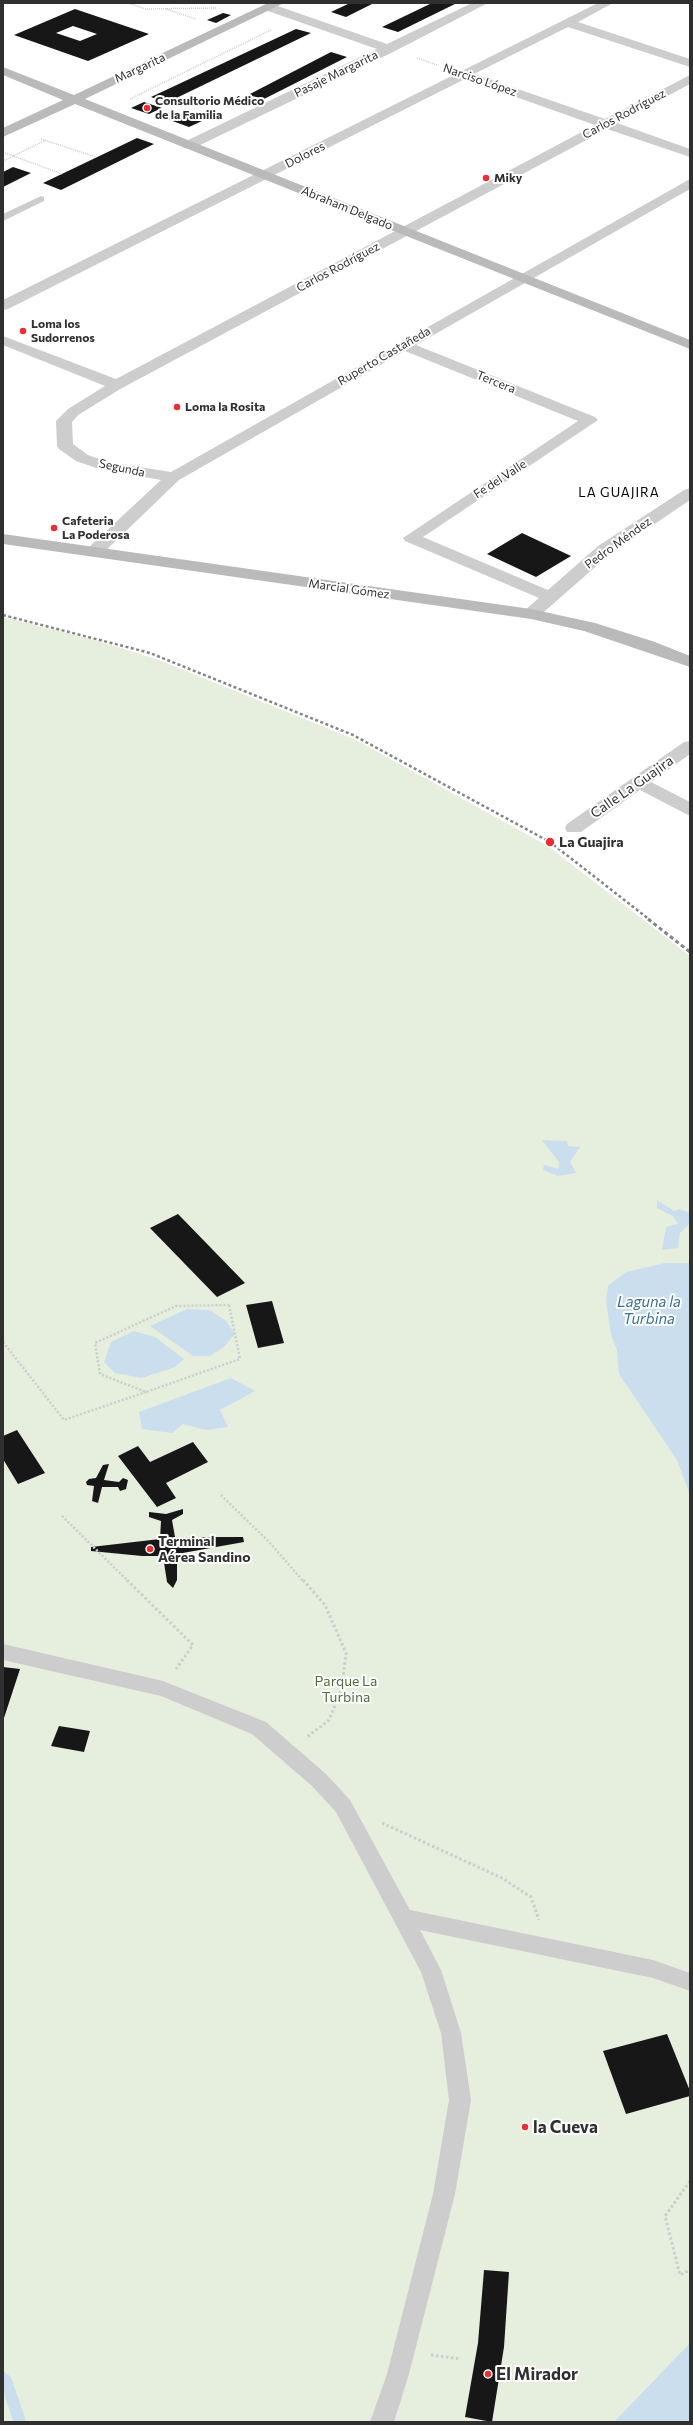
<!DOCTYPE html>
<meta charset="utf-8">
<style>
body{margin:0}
#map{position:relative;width:693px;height:2425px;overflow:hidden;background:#fff;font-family:Commissioner,sans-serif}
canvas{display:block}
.frame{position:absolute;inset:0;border:4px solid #303030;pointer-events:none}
</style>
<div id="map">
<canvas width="693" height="2425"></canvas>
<div class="frame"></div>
</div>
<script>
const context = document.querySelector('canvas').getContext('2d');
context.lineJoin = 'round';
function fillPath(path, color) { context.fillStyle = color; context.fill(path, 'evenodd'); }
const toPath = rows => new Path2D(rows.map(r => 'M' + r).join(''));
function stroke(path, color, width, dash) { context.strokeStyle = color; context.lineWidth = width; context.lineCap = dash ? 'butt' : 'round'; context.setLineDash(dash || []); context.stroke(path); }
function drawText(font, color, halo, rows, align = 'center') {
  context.font = font + ' Commissioner,sans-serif'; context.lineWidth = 4; context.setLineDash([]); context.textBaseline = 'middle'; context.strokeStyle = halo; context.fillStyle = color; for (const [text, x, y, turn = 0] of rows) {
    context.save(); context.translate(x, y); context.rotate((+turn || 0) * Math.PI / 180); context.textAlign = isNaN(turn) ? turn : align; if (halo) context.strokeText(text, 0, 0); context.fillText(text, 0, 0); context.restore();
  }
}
fillPath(toPath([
 [3,617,102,642,159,660,356,740,548,846,690,956,690,2422,3,2422]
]), '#e6eede');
fillPath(toPath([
 [542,1140,567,1141,568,1146,580,1147,570,1162,576,1173,558,1176,543,1170,544,1165,559,1169,559,1162],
 [657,1200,674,1211,679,1209,690,1213,689,1224,680,1233,678,1248,662,1250,666,1227,678,1224,673,1216,657,1208],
 [665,1263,690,1263,690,1495,677,1460,619,1374,617,1350,611,1335,606,1301,608,1286,626,1272],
 [187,1309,210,1310,226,1321,235,1334,224,1347,210,1356,193,1356,150,1326],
 [134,1331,155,1337,184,1359,175,1367,142,1378,115,1373,104,1362,111,1342],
 [231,1378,255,1391,220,1410,228,1427,206,1430,183,1424,172,1433,142,1429,139,1412],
 [690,2343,690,2422,614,2422]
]), '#cadeee');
stroke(toPath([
 [3,2378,6,2381,20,2422]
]), '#cadeee', 12);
fillPath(toPath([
 [350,3,374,3,346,17,331,12],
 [432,3,457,3,398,32,382,27],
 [75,9,149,34,88,61,14,35],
 [73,26,97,34,80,41,56,33],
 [223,13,231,15,216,23,207,20],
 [296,29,311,33,166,103,151,97],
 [331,52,347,57,264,99,248,95],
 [144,102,162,108,149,114,131,108],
 [179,113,202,121,189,127,167,119],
 [137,138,154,144,61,190,43,183],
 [13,167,31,173,3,187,3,172],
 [522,533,571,556,536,577,487,554],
 [178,1214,245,1283,217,1297,150,1228],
 [272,1301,284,1343,258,1348,246,1305],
 [17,1430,45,1473,18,1484,3,1459,3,1436],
 [193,1442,208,1462,166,1483,176,1498,157,1507,118,1456,138,1446,150,1462],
 [109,1464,104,1480,119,1482,123,1478,128,1480,126,1489,120,1491,118,1487,102,1487,98,1503,92,1501,94,1486,87,1485,86,1482,89,1479,96,1478,103,1465],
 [183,1509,183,1514,172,1520,175,1537,243,1537,244,1542,177,1554,177,1580,173,1588,167,1582,163,1556,142,1556,91,1551,91,1547,160,1539,161,1521,149,1517,149,1512,166,1514],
 [3,1667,20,1669,3,1721],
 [59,1726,90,1731,84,1752,51,1746],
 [667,2034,690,2091,690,2096,626,2114,603,2051],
 [484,2270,509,2272,504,2347,492,2422,465,2417,478,2343]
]), '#171717');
stroke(toPath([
 [128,3,146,9,217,8],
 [166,9,196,19],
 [417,58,437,65],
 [130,99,271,30],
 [41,139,96,157],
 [5,153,62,174],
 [3,161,46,140]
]), '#cdcdcd', 1.5, [1, 1]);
stroke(toPath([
 [229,1305,240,1359,146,1392,100,1374,95,1343,176,1306,229,1305],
 [3,1342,64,1420,146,1392],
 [221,1495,271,1544,303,1581],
 [62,1516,128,1581]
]), '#cdcdcd', 2.5, [2, 2]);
stroke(toPath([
 [127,1580,193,1645,176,1669],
 [303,1580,325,1605,346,1653,342,1688,329,1720,307,1737],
 [382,1823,502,1878,531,1897,539,1920],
 [690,2181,665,2216,680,2275,690,2270],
 [431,2355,461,2359]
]), '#cdcdcd', 3, [2.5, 2.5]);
fillPath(toPath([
 [41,196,44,197,44,201,3,221,3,214,41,196],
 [3,1644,163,1681,266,1722,326,1774,350,1800,410,1910,653,1960,690,1973,690,1991,653,1978,420,1930,441,1970,461,2033,471,2100,455,2194,409,2374,394,2422,370,2422,387,2374,433,2194,449,2100,441,2033,421,1972,336,1812,312,1786,252,1734,161,1696,3,1660,3,1644]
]), '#cdcdcd');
fillPath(toPath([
 [269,3,387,44,472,3,488,3,393,52,194,148,184,148,182,145,184,142,377,49,265,10,263,7,269,3],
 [598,3,613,3,578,22,690,59,690,67,568,27,474,74,605,119,690,75,690,84,617,123,690,149,690,157,607,129,122,388,78,415,72,422,73,444,88,455,108,462,171,472,690,179,690,189,416,345,595,417,598,420,423,537,548,590,598,546,684,490,690,488,690,500,610,554,537,618,525,618,522,614,525,610,539,598,405,541,403,538,578,421,405,351,179,480,100,556,88,556,86,552,88,548,161,480,99,469,76,461,59,449,57,446,56,421,68,409,105,386,3,345,3,336,116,379,595,125,465,79,8,309,3,310,3,300,598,3],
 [690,741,690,754,651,782,690,802,690,816,640,790,581,832,567,832,565,828,567,824,684,742,690,741]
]), '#cdcdcd');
fillPath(toPath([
 [268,3,284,3,85,99,690,340,690,349,75,104,3,137,3,128,63,100,3,75,3,67,74,95,268,3],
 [3,534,531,609,595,623,655,642,690,656,690,667,584,631,531,619,3,544,3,534]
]), '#bababa');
stroke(toPath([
 [3,615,150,653,353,735,550,842,650,920]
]), '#858585', 2.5, [3, 2.5]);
stroke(toPath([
 [648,919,690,952]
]), '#858585', 3, [4, 3]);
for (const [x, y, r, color] of [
 [147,108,4,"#ec2e34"],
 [486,178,4,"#ec2e34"],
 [23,331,4,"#ec2e34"],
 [177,407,4,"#ec2e34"],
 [54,528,4,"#ec2e34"],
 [550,842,5,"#ec2e34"],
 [150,1549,4,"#ec2e34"],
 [525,2127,4,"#ec2e34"],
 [488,2374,4,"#ec2e34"]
]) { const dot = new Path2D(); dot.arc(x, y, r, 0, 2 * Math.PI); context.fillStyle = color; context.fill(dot); stroke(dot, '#fff', 1.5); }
drawText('12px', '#303030', '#fff', [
 ["Margarita",140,68,-25],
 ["Pasaje Margarita",336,74,-26],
 ["Narciso López",480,80,19],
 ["Carlos Rodríguez",624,114,-28],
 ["Dolores",305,155,-27],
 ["Abraham Delgado",347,208,22],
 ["Carlos Rodríguez",338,267,-28],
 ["Ruperto Castañeda",384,356,-30],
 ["Tercera",496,382,22],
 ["Segunda",122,468,12],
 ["Fe del Valle",500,479,-33],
 ["Pedro Méndez",618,543,-36],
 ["Marcial Gómez",349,589,8]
]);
drawText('bold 12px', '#303030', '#fff', [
 ["Consultorio Médico",155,101],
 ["de la Familia",155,115],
 ["Miky",494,178],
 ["Loma los",31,324],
 ["Sudorrenos",31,338],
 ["Loma la Rosita",185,407],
 ["Cafeteria",62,521],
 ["La Poderosa",62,535]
], 'left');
context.letterSpacing = '1px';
drawText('13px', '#000', '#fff', [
 ["LA GUAJIRA",619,493]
]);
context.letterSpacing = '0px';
drawText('14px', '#303030', '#fff', [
 ["Calle La Guajira",632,787,-35]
]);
drawText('bold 14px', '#303030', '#fff', [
 ["La Guajira",559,842],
 ["Terminal",158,1541],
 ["Aérea Sandino",158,1557]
], 'left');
drawText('14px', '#516e3c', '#fff', [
 ["Parque La",346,1681],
 ["Turbina",346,1697]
]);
drawText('italic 15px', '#3b6f96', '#fff', [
 ["Laguna la",649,1302],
 ["Turbina",649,1319]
]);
drawText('bold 17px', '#303030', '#fff', [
 ["la Cueva",533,2127],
 ["El Mirador",496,2374]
], 'left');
</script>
